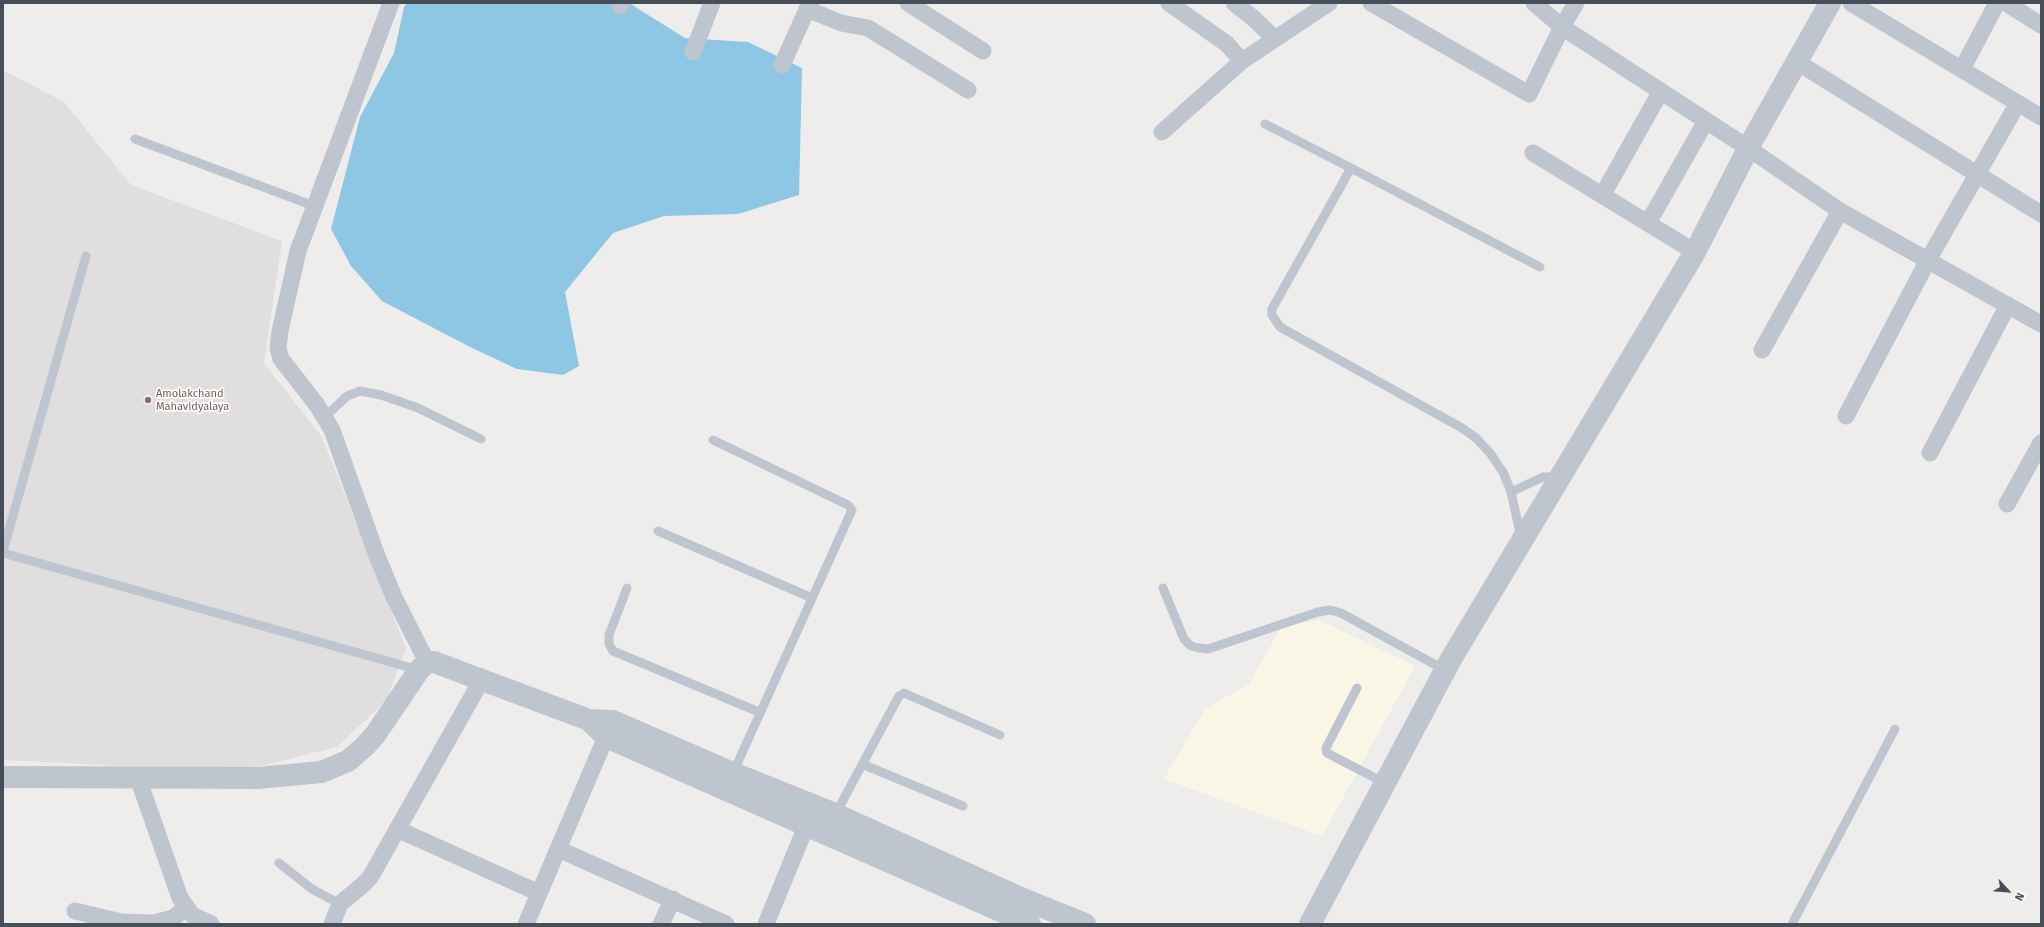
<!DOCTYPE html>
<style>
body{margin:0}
#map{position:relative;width:2044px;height:927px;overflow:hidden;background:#efedec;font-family:"Fira Sans",sans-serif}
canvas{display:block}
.frame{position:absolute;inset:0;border:4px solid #464e58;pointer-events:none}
.north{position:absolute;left:1988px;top:871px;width:40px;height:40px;-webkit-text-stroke:3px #fff;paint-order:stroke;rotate:116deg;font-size:11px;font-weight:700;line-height:16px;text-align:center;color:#464e58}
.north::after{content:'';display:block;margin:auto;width:14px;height:18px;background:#464e58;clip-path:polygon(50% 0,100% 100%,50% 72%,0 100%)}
</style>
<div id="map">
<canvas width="2044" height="927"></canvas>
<div class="frame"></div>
<div class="north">N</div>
</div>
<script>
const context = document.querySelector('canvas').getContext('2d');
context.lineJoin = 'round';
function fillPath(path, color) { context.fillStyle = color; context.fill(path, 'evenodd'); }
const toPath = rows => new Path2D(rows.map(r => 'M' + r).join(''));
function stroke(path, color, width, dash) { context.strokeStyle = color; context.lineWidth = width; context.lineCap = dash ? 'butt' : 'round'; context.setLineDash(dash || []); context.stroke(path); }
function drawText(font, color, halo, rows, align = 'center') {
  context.font = font + ' "Fira Sans",sans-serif'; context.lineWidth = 3.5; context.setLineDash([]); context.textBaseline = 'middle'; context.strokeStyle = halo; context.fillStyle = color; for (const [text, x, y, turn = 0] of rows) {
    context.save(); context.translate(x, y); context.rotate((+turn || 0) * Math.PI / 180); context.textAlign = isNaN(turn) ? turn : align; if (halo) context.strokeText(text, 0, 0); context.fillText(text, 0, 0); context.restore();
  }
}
fillPath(toPath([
 [1319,620,1415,666,1322,836,1164,779,1205,709,1249,684,1282,626]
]), '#faf6e6');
fillPath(toPath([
 [3,70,64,102,131,185,282,241,264,363,322,437,406,648,387,700,337,747,236,772,3,760]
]), '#e0dede');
fillPath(toPath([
 [407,3,629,3,685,38,748,42,802,68,799,195,738,214,664,216,613,233,565,292,579,366,563,375,517,369,470,347,382,301,351,266,331,229,360,117,394,53,404,7]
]), '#8ec7e3');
stroke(toPath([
 [1265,124,1351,168],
 [135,139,314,206],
 [325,417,347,396,360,391,381,395,418,408,481,439],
 [713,440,848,505,852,510,733,773],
 [1511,492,1543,477,1560,477],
 [658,531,812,598],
 [1521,537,1511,492,1503,472,1490,453,1476,438,1462,428,1280,327,1272,315,1272,309,1351,168,1540,267],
 [3,551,86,256],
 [3,553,419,670],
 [627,588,609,635,609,644,613,651,759,712],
 [1163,588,1184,639,1191,646,1199,648,1208,649,1318,612,1330,610,1341,613,1445,670],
 [1357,688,1326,748,1327,753,1385,783],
 [862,764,963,806],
 [835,815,899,696,904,693,1000,735],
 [279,863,312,889,340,904],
 [1792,924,1895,729]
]), '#bec5ce', 9);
stroke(toPath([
 [391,3,298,251,280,331,278,348,281,359,317,405,332,430,377,556,394,597,427,662],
 [908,3,983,51],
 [1169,3,1227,44,1242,61],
 [1234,3,1253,18,1275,39],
 [1371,3,1529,94,1562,27,1748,148,1840,211,2041,324],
 [1534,3,1562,27,1576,3],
 [1851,3,2041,117],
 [2006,3,2041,25],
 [620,6,621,3],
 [807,9,841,23,868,28,968,90],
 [693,52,712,3],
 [1797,62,2041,214],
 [782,65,810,3],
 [1962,69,1997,3],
 [1162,132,1242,61,1329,3],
 [1533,153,1695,252],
 [1603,194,1661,91],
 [1648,223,1706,121],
 [1762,350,1840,211],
 [1846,416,1928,260,2018,103],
 [1930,453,2008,305],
 [2007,504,2041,443],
 [138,778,180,898,192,915,211,924],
 [397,829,539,893],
 [558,849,726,924],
 [75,911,121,922,154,923,173,918,186,908],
 [332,924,340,904,365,883,371,876,481,681],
 [526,924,611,725],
 [661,924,673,899],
 [766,924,811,814]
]), '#bec5ce', 17);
stroke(toPath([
 [589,720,606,737,1030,924],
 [3,777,258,778,321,772,348,761,365,746,375,735,419,670,427,662,434,662,589,720,613,721,733,773,835,814,1023,899,1085,924],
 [1310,924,1451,659,1695,252,1753,139,1830,3]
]), '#bec5ce', 22);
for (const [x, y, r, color] of [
 [148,400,4,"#8d6e63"]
]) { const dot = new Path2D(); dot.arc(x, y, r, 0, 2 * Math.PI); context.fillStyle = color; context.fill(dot); stroke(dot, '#fff', 1.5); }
drawText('11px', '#785e54', '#fff', [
 ["Amolakchand",156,394],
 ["Mahavidyalaya",156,407]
], 'left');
</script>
